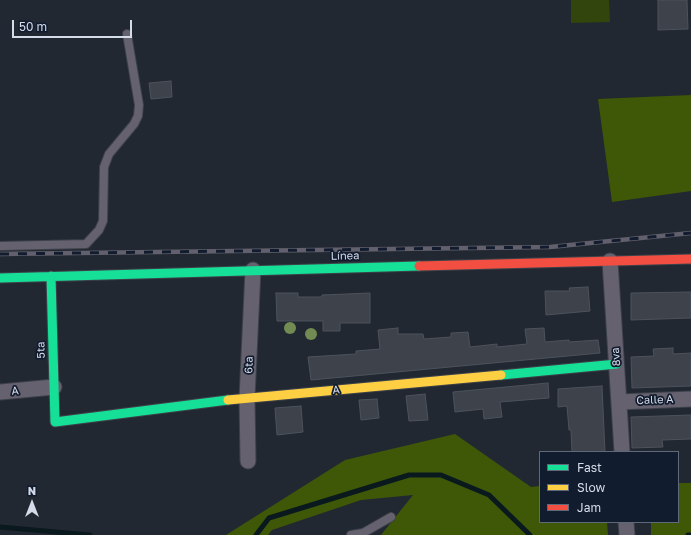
<!DOCTYPE html>
<meta charset="utf-8">
<style>
body{margin:0}
#map{position:relative;width:691px;height:535px;overflow:hidden;background:#222832;font-family:"Golos Text",sans-serif}
canvas{display:block}
.legend{position:absolute;left:539px;top:451px;width:140px;height:72px;box-sizing:border-box;background:#121c2f;border:1px solid #606979;margin:0;padding:5px 7px;list-style:none;font-size:12px;color:#d5dce9}
.legend li{display:flex;align-items:center;gap:8px;height:20px}
.legend b{width:20px;border:1px solid #606979}
.north{position:absolute;left:12px;top:483px;width:40px;height:40px;-webkit-text-stroke:3px #121c2f;paint-order:stroke;rotate:0deg;font-size:11px;font-weight:700;line-height:16px;text-align:center;color:#d5dce9}
.north::after{content:'';display:block;margin:auto;width:14px;height:18px;background:#d5dce9;clip-path:polygon(50% 0,100% 100%,50% 72%,0 100%)}
.scale{position:absolute;left:12px;top:20px;width:120px;height:18px;box-sizing:border-box;border:2px solid #d5dce9;border-top:0;padding-left:5px;font-size:12px;line-height:14px;white-space:nowrap;color:#d5dce9;-webkit-text-stroke:3px #121c2f;paint-order:stroke}
</style>
<div id="map">
<canvas width="691" height="535"></canvas>
<ul class="legend">
<li><b style="height:5px;background:#16e098"></b>Fast</li>
<li><b style="height:5px;background:#ffcf43"></b>Slow</li>
<li><b style="height:5px;background:#f24e42"></b>Jam</li>
</ul>
<div class="north">N</div>
<div class="scale">50 m</div>
</div>
<script>
const context = document.querySelector('canvas').getContext('2d');
context.lineJoin = 'round';
function fillPath(path, color) { context.fillStyle = color; context.fill(path, 'evenodd'); }
const toPath = rows => new Path2D(rows.map(r => 'M' + r).join(''));
function stroke(path, color, width, dash) { context.strokeStyle = color; context.lineWidth = width; context.lineCap = dash ? 'butt' : 'round'; context.setLineDash(dash || []); context.stroke(path); }
function drawText(font, color, halo, rows, align = 'center') {
  context.font = font + ' "Golos Text",sans-serif'; context.lineWidth = 3.5; context.setLineDash([]); context.textBaseline = 'middle'; context.strokeStyle = halo; context.fillStyle = color; for (const [text, x, y, turn = 0] of rows) {
    context.save(); context.translate(x, y); context.rotate((+turn || 0) * Math.PI / 180); context.textAlign = isNaN(turn) ? turn : align; if (halo) context.strokeText(text, 0, 0); context.fillText(text, 0, 0); context.restore();
  }
}
fillPath(toPath([
 [571,0,609,0,610,22,571,23]
]), '#32450c');
fillPath(toPath([
 [691,95,691,191,612,202,598,99],
 [455,434,531,487,540,486,540,522,607,522,608,535,381,535,413,495,361,500,272,530,268,535,226,535,345,460],
 [678,483,691,483,691,535,651,535,651,522,678,522]
]), '#3f5807');
stroke(toPath([
 [0,527,90,535],
 [256,535,269,518,409,475,441,475,489,495,530,535],
 [688,535,691,535]
]), '#0a191d', 5);
const building = toPath([
 [658,0,687,0,688,29,658,30,658,0],
 [171,81,172,97,151,99,149,83,171,81],
 [588,287,590,311,546,315,545,291,570,291,569,288,588,287],
 [691,292,691,318,631,320,631,293,691,292],
 [276,293,298,293,298,297,322,297,322,295,370,293,370,323,340,323,340,331,323,331,323,321,277,321,276,293],
 [398,328,398,334,423,334,424,339,451,337,451,333,468,332,470,347,497,344,497,347,527,344,525,329,544,328,545,342,569,340,569,342,598,340,600,353,311,380,308,357,356,354,356,351,380,349,378,330,398,328],
 [673,348,673,354,691,353,691,386,632,388,631,357,654,356,653,349,673,348],
 [548,383,549,398,500,402,502,417,484,419,483,409,455,412,453,392,548,383],
 [602,386,605,452,572,452,571,430,569,430,567,406,558,407,558,389,602,386],
 [425,394,428,420,409,421,406,396,425,394],
 [377,399,379,418,361,420,359,400,377,399],
 [301,406,303,432,277,435,275,408,301,406],
 [691,415,691,439,662,440,663,447,632,448,631,417,691,415]
]);
fillPath(building, '#3e434b');
stroke(building, '#4d525b', 1);
const lane = toPath([
 [0,246,86,244,99,230,103,221,104,167,109,154,134,124,138,116,139,105,127,34],
 [351,535,363,533,391,517]
]);
const street = toPath([
 [610,261,622,452],
 [0,392,54,387],
 [619,402,691,399],
 [248,461,247,398,253,270],
 [626,522,627,535]
]);
const fast = toPath([
 [51,276,55,422,228,400],
 [0,278,419,266],
 [501,375,617,364]
]);
const slow = toPath([
 [228,400,501,375]
]);
const jam = toPath([
 [419,266,691,259]
]);
stroke(lane, '#3d424a', 10);
stroke(street, '#3d424a', 17);
stroke(fast, '#3d424a', 11);
stroke(slow, '#3d424a', 11);
stroke(jam, '#3d424a', 11);
stroke(lane, '#66616f', 8);
stroke(street, '#66616f', 15);
stroke(fast, '#16e098', 9);
stroke(slow, '#ffcf43', 9);
stroke(jam, '#f24e42', 9);
const rail = toPath([
 [0,254,550,247,691,233]
]);
stroke(rail, '#62606c', 4.5);
stroke(rail, '#121c2f', 3, [9]);
context.fillStyle = '#718b53';
for (const [x, y] of [
 [290,328],
 [311,334]
]) { context.beginPath(); context.arc(x, y, 6, 0, 2 * Math.PI); context.fill(); }
drawText('11px', '#d5dce9', '#121c2f', [
 ["Línea",345,256,-1],
 ["5ta",41,350,-91],
 ["8va",616,357,-94],
 ["6ta",249,365,-88],
 ["A",336,390,-5],
 ["A",15,391,-5],
 ["Calle A",655,400,-2]
]);
</script>
